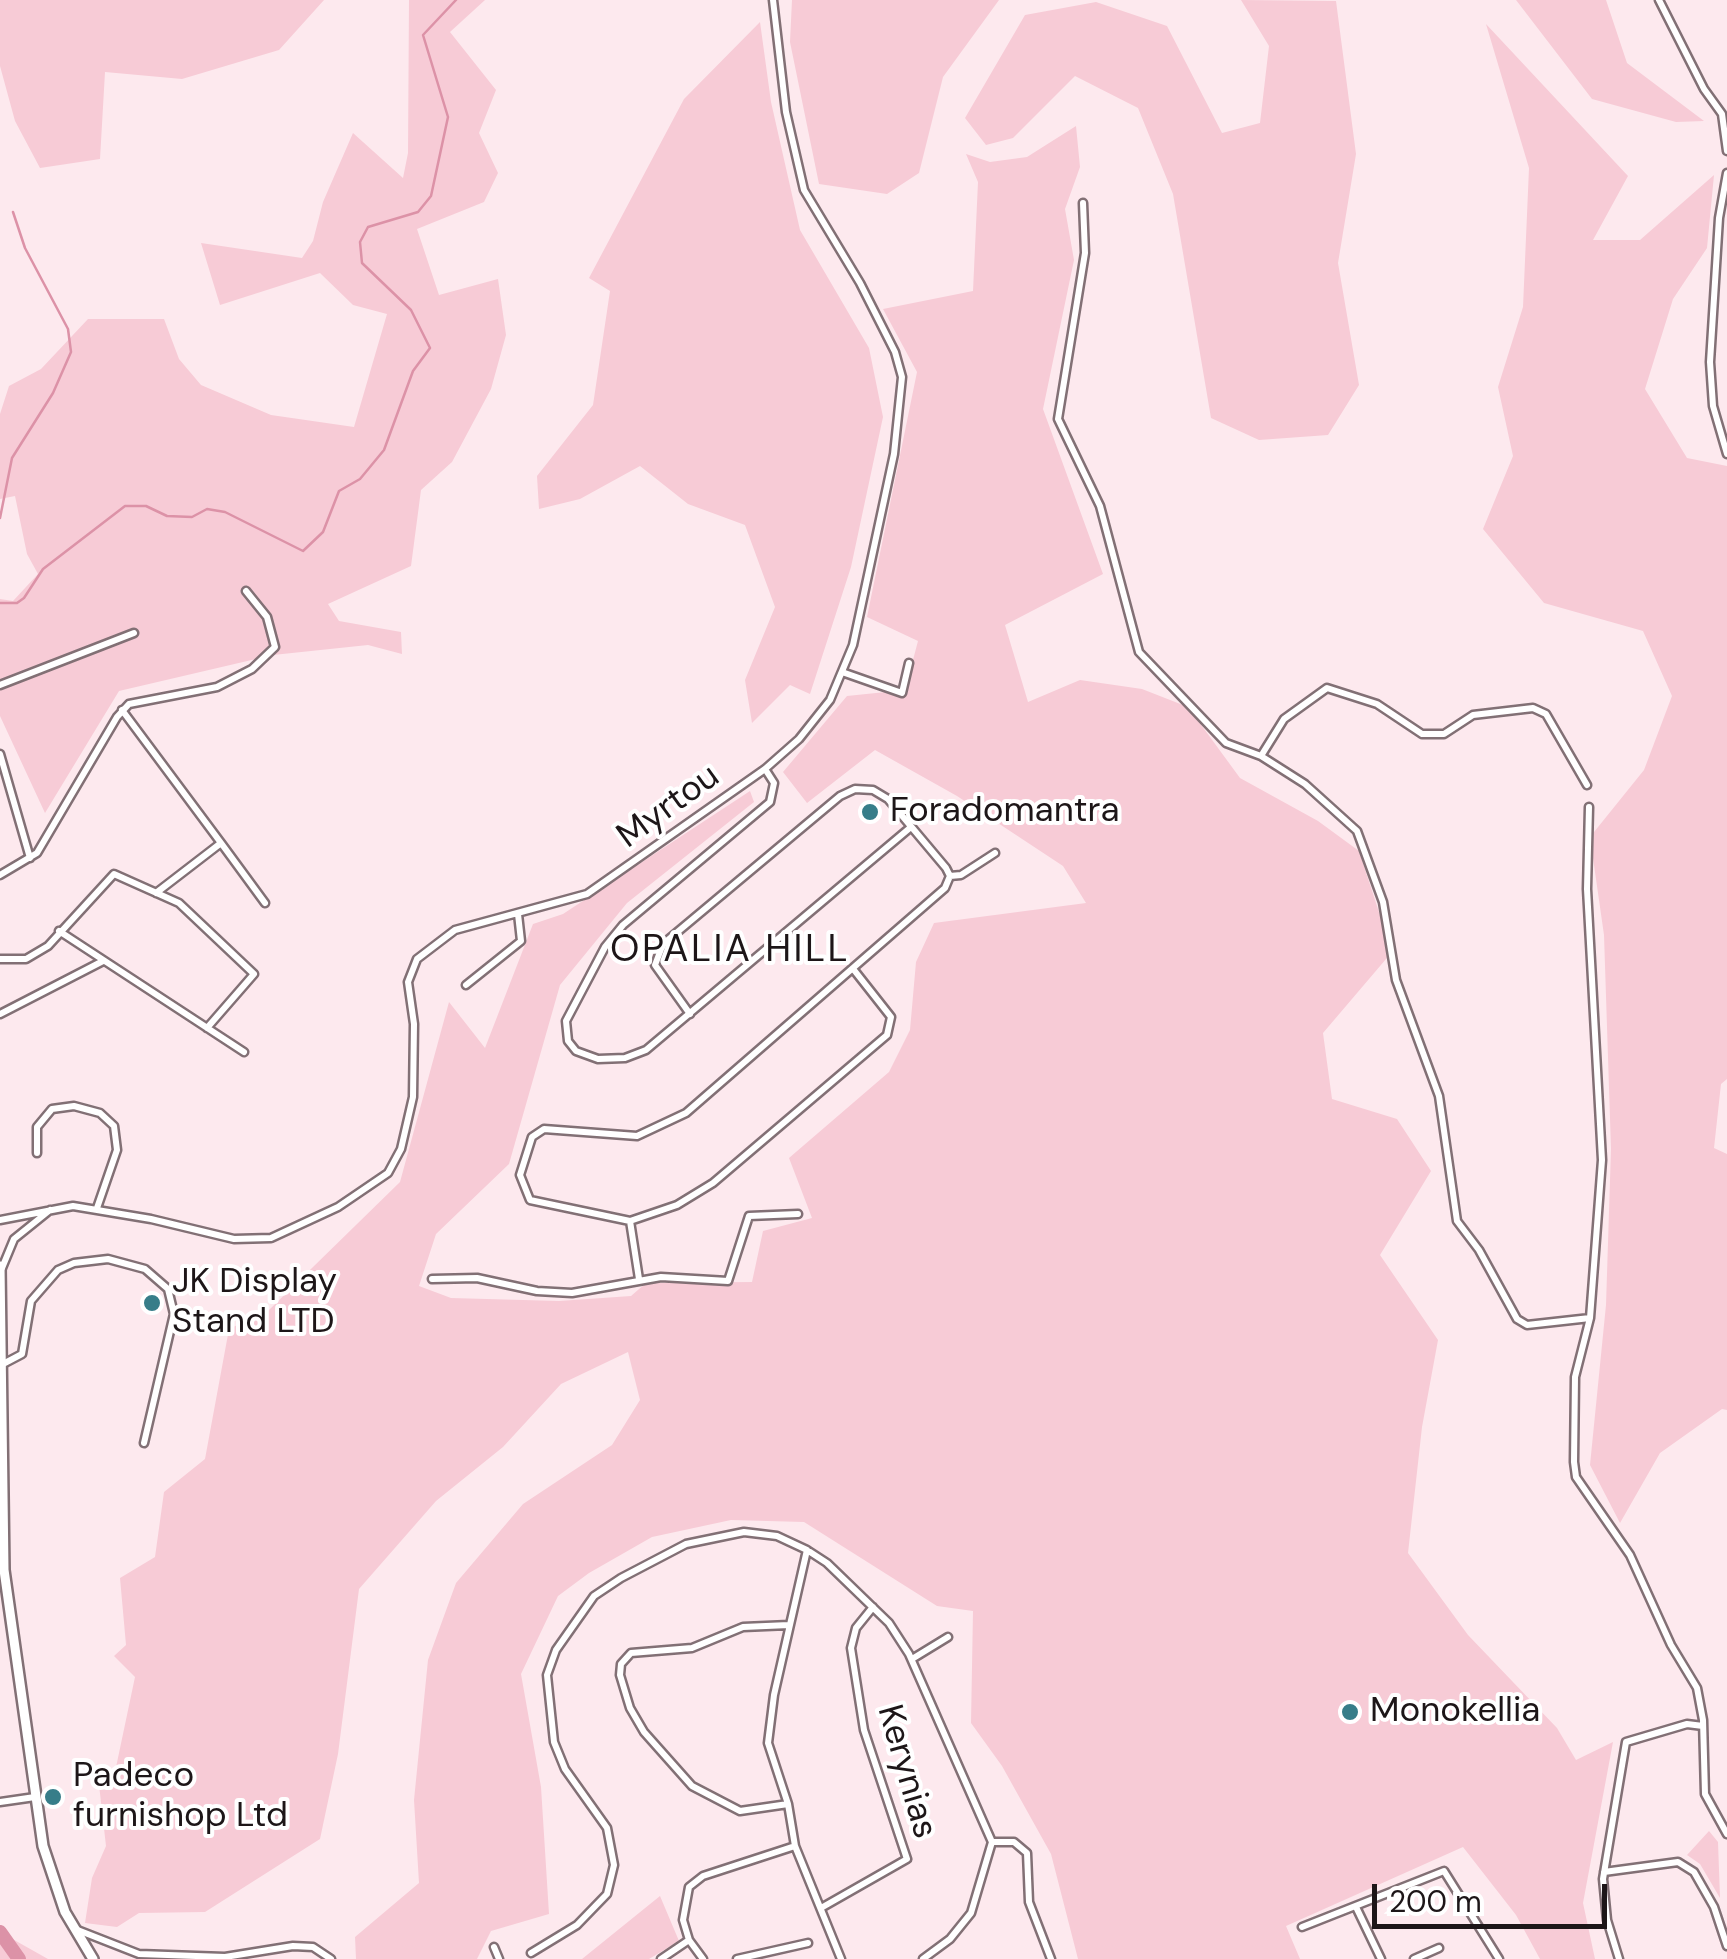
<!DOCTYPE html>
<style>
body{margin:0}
#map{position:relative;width:1727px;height:1959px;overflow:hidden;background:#fde9ee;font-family:"DM Sans",sans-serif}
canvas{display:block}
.scale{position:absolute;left:1372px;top:1884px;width:235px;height:45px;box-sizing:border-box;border:5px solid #1d1618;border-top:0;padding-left:12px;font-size:30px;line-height:35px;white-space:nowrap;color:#1d1618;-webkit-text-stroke:8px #fff;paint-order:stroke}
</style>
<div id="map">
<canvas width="1727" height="1959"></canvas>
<div class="scale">200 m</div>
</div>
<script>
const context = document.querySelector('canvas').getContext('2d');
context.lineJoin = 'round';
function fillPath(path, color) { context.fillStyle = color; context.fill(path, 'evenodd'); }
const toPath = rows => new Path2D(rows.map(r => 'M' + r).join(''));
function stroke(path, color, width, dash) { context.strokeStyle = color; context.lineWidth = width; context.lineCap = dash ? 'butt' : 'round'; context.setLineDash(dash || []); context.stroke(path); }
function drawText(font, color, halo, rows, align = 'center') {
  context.font = font + ' "DM Sans",sans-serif'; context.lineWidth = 8; context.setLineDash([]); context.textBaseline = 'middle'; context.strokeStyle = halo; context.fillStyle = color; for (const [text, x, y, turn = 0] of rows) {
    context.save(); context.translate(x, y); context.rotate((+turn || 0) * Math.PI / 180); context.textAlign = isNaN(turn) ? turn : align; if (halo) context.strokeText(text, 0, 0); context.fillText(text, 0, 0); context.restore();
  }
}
fillPath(toPath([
 [0,0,324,0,279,50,182,79,105,72,100,159,40,168,15,121,0,66],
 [409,0,485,0,450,32,496,90,479,133,498,173,484,202,417,229,439,295,498,279,506,335,491,389,452,462,421,490,411,566,328,604,339,621,401,632,402,654,368,645,273,655,119,691,45,813,0,716,0,599,13,601,38,574,27,554,15,496,0,499,0,414,9,386,41,369,88,319,164,319,179,359,201,385,271,415,354,427,387,314,353,305,320,273,220,305,201,243,302,258,313,241,323,202,353,133,403,178,408,153],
 [792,0,999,0,943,77,919,173,887,194,819,184,790,42],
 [1241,0,1336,1,1356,154,1338,263,1359,385,1328,435,1259,440,1211,418,1173,194,1138,108,1075,76,1013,138,986,145,965,118,1025,15,1096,2,1167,26,1222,133,1260,123,1269,46],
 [1516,0,1606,0,1627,63,1704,121,1676,122,1592,99],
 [760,22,771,102,800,230,869,348,883,417,851,567,810,694,790,685,752,723,745,680,775,607,745,525,688,504,640,466,580,499,539,509,537,476,593,405,610,291,589,278,684,99],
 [1486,24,1628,176,1593,240,1640,240,1714,175,1707,248,1673,299,1645,389,1687,458,1727,466,1727,1079,1721,1084,1714,1148,1727,1154,1727,1410,1722,1409,1660,1453,1620,1523,1590,1465,1606,1305,1611,1149,1604,935,1590,837,1644,770,1672,696,1643,631,1544,603,1483,529,1513,456,1498,387,1523,307,1529,168],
 [1076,126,1080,167,1065,209,1074,260,1043,409,1103,574,1005,625,1028,702,1080,680,1142,689,1188,707,1240,778,1318,821,1359,851,1392,952,1323,1033,1332,1099,1397,1119,1431,1171,1380,1255,1438,1340,1422,1427,1408,1553,1468,1635,1557,1728,1576,1760,1613,1742,1583,1903,1595,1959,1540,1959,1516,1915,1463,1847,1286,1926,1300,1959,1078,1959,1051,1854,1002,1766,971,1723,973,1611,937,1606,804,1522,731,1520,652,1537,589,1573,558,1596,521,1674,541,1787,549,1914,491,1931,477,1959,356,1959,355,1937,419,1883,414,1800,428,1660,456,1583,523,1504,612,1445,640,1400,628,1352,561,1384,503,1447,436,1501,359,1589,338,1754,320,1839,205,1912,139,1913,117,1927,85,1923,92,1878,106,1846,98,1776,115,1772,135,1677,114,1656,126,1645,120,1578,155,1557,164,1492,205,1459,229,1329,269,1310,400,1182,449,1002,485,1048,533,924,563,914,750,791,754,802,627,903,560,985,509,1164,436,1234,419,1286,451,1298,559,1301,631,1296,646,1283,752,1282,763,1231,812,1218,789,1158,889,1072,910,1030,916,962,934,923,1086,903,1063,866,957,796,875,750,807,803,783,772,847,696,905,690,918,641,867,617,917,372,883,309,973,291,978,182,966,154,990,162,1027,157],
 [1709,1831,1718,1842,1720,1898,1700,1864,1687,1855],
 [660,1896,679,1941,649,1959,582,1959],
 [0,1932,48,1959,0,1959]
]), '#f7cbd6');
stroke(toPath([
 [0,518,12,458,53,393,71,352,68,329,25,248,13,212],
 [0,603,17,603,24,598,43,569,125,506,146,506,167,516,192,517,207,509,225,512,303,551,323,532,339,491,360,479,384,450,413,371,430,348,411,310,362,263,360,242,368,227,418,212,431,196,448,117,423,35,456,0]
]), '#dc92a7', 2.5);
stroke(toPath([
 [0,1932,19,1959]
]), '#dc92a7', 14);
const minor = toPath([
 [1659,0,1704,89,1722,114,1727,151],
 [1727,173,1719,218,1710,362,1713,406,1727,454],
 [1083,203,1085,253,1058,419,1100,506,1139,652,1226,743,1261,756,1305,784,1357,831,1383,902,1396,980,1439,1096,1457,1221,1479,1250,1517,1319,1527,1325,1590,1318],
 [842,672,902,693,909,663],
 [0,685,134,633],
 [122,710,221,843],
 [0,754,30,858],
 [1261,756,1284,719,1327,688,1377,704,1422,734,1444,734,1473,715,1533,708,1546,714,1587,785],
 [765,769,774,783,770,802,623,925,605,947,566,1021,568,1041,576,1051,598,1059,625,1058,646,1050,911,827],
 [1589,807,1587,889,1602,1160,1590,1318,1575,1377,1574,1462,1576,1477,1630,1555,1671,1645,1697,1688,1703,1720,1705,1794,1727,1834],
 [0,875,37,853,117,717,129,704,217,687,252,669,275,647,267,617,246,591],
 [950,876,961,875,995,853],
 [156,893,221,843,265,903],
 [59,931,244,1052],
 [0,959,26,959,48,946,114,874,179,903,254,974,207,1028],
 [466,985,521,941,518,914],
 [0,1014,103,961],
 [690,1014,655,965,663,944,840,796,855,789,873,790,888,799,946,868,950,876,945,888,686,1113,637,1136,544,1129,532,1137,520,1175,530,1200,630,1221,677,1205,713,1183,887,1035,891,1017,854,970],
 [37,1153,37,1127,52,1109,74,1106,100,1113,114,1126,117,1150,97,1208],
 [0,1220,73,1206,151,1219,234,1239,271,1238,338,1207,388,1173,401,1149,413,1097,414,1024,408,982,417,959,455,930,587,894,765,769,799,739,830,700,853,645,894,454,902,377,895,352,860,283,804,190,786,112,773,0],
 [630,1221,639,1279],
 [2,1268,14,1239,50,1210],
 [432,1279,477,1278,537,1291,572,1293,661,1277,728,1281,749,1216,798,1214],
 [3,1364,22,1354,31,1301,58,1270,74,1263,108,1259,145,1269,168,1289,174,1314,144,1443],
 [807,1550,774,1695,768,1743,788,1804,795,1846,841,1959],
 [912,1659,948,1637],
 [0,1802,35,1797],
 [788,1804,740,1811,692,1786,644,1732,630,1708,620,1675,621,1664,631,1653,692,1648,743,1627,789,1625],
 [992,1842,1014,1842,1027,1853,1029,1902,1051,1959],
 [1604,1872,1678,1862,1694,1872,1714,1907,1727,1946],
 [1356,1907,1381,1959],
 [821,1908,907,1859,864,1730,851,1648,856,1628,873,1607],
 [1302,1927,1444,1871,1499,1959],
 [75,1929,139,1954,225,1957,293,1946,313,1947,331,1959],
 [494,1947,499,1959],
 [531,1953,577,1925,607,1894,614,1865,607,1828,565,1769,554,1742,547,1675,556,1650,594,1596,621,1578,686,1544,744,1532,777,1536,807,1550,827,1563,889,1623,909,1654,992,1842,971,1913,950,1939,923,1959],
 [661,1959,689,1940],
 [703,1959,689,1940,683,1920,689,1887,703,1876,795,1846],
 [737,1959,808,1943],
 [1414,1959,1439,1948],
 [1619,1959,1607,1920,1603,1879,1626,1742,1687,1724,1703,1726]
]);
const tertiary = toPath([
 [0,1266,4,1570,43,1846,65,1912,93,1959]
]);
stroke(minor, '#827075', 11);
stroke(tertiary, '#827075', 14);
stroke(minor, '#fff', 6);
stroke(tertiary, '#fff', 9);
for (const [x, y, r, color] of [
 [870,812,10,"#377d89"],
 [152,1303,10,"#377d89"],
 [1350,1712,10,"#377d89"],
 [53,1797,10,"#377d89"]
]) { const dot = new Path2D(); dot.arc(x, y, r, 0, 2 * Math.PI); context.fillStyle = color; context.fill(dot); stroke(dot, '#fff', 4); }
drawText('35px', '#1d1618', '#fff', [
 ["Myrtou",669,807,-36],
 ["Kerynias",906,1772,74]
]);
drawText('35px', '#1d1618', '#fff', [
 ["Foradomantra",890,812],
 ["JK Display",172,1283],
 ["Stand LTD",172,1323],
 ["Monokellia",1370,1712],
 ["Padeco",73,1777],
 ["furnishop Ltd",73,1817]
], 'left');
context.letterSpacing = '2.5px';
drawText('38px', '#1d1618', '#fff', [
 ["OPALIA HILL",730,951]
]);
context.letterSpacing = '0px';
</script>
